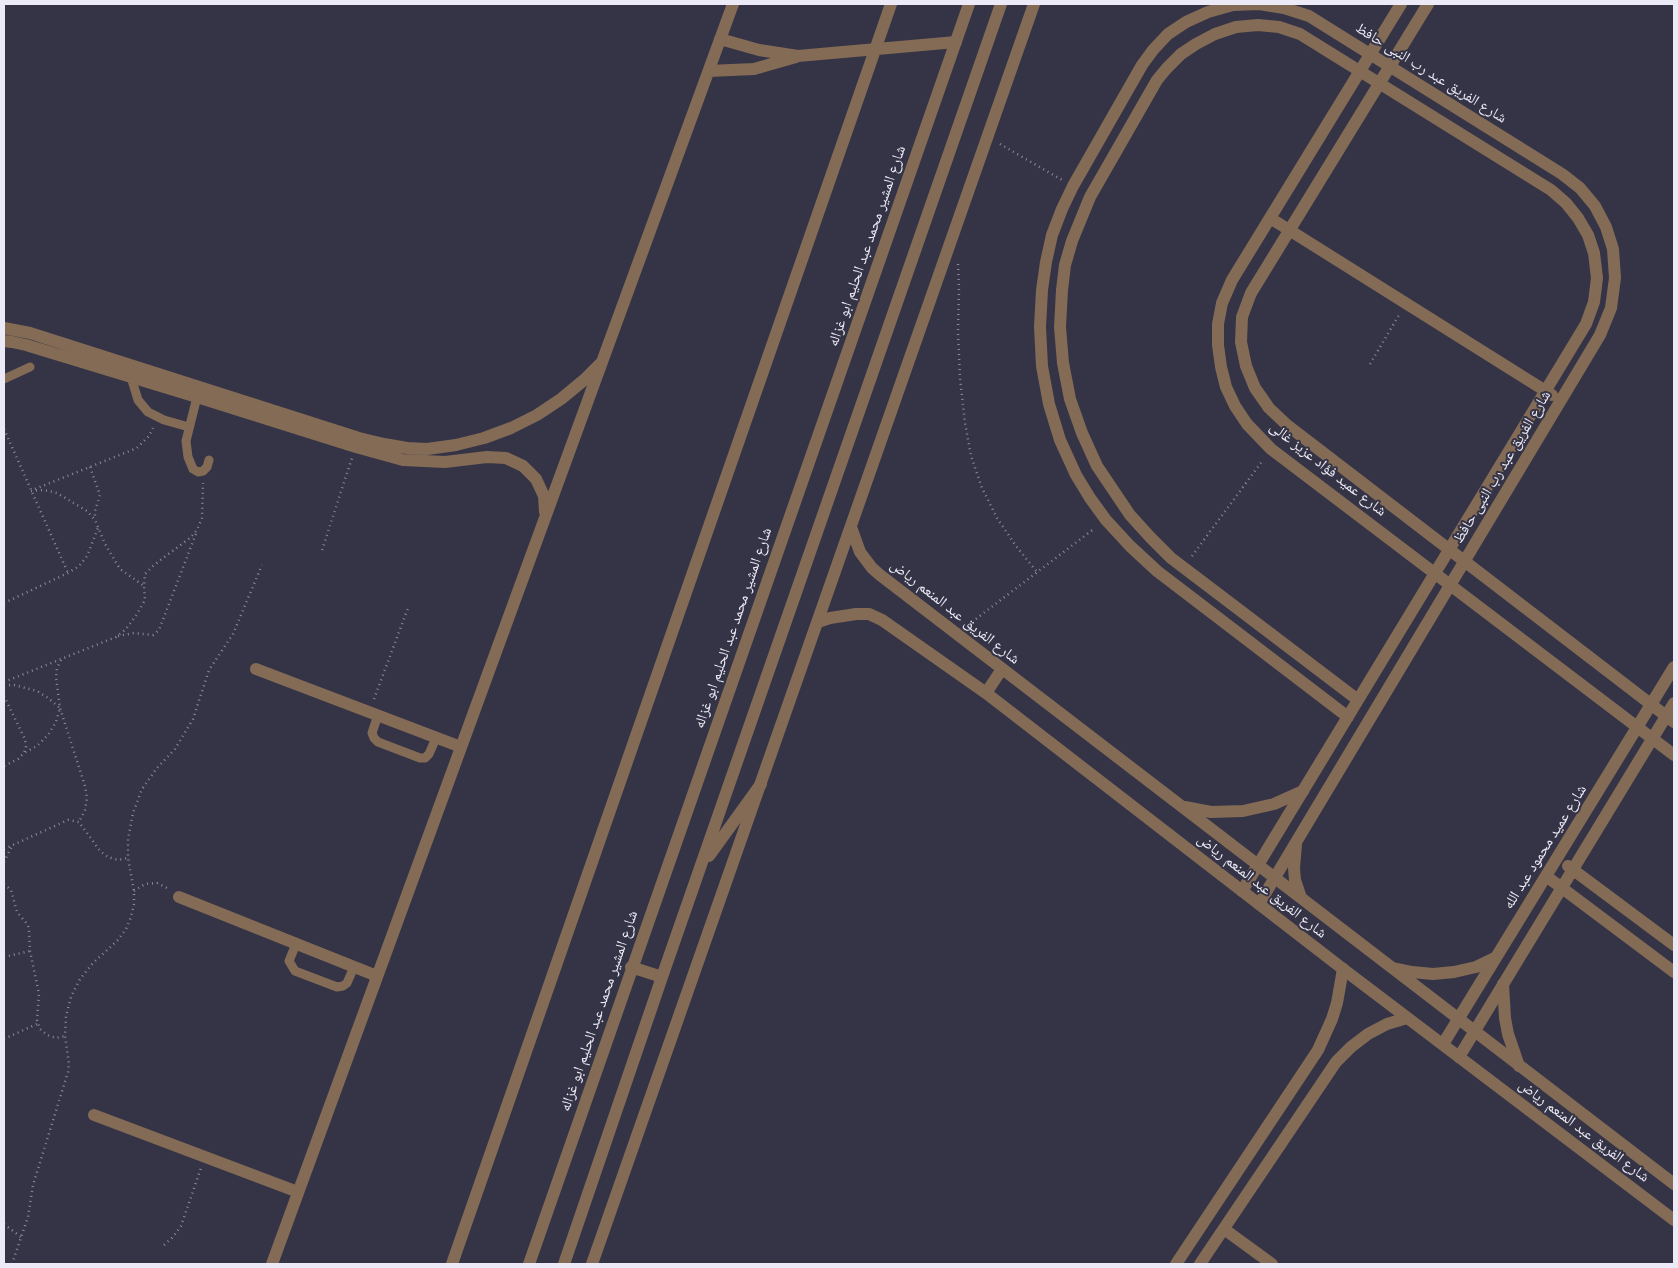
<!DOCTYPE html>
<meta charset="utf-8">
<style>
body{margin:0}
#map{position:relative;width:1678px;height:1268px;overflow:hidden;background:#353446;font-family:Montserrat,sans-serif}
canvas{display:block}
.frame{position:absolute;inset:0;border:5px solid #ebeaf6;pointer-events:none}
</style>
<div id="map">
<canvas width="1678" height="1268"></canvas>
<div class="frame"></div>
</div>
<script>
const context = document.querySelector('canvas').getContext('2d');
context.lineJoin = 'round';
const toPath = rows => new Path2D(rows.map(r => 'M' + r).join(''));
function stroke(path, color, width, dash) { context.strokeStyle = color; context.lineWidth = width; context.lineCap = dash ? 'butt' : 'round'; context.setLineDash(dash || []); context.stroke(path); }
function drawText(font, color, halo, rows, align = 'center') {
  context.font = font + ' Montserrat,"Noto Naskh Arabic",sans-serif'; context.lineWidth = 4; context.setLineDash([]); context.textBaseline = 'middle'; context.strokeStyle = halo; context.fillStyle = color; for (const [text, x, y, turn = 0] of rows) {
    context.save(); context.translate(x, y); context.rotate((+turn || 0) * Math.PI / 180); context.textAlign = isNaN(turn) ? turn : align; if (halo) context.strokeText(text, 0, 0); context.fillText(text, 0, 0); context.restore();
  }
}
stroke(toPath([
 [1000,144,1062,180],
 [958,264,959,288,958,333,960,378,965,423,971,456,982,488,997,518,1016,546,1037,572],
 [1370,364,1399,315],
 [4,429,68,573],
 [90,467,100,495,95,511,95,518],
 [35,489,137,448,149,436,153,428],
 [31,491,44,490,57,493,87,511,95,520,105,544,120,569,144,586],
 [322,550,352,458],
 [1192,556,1263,460],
 [4,603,68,573,79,566,87,556,98,528],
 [968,625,1095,528],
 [118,636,134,633,153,635,159,630,197,531],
 [61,660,57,668,56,677,60,708,85,786,87,798,85,810,79,822],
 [4,682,116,637,126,629,137,614,145,600,144,586,145,574,154,565,190,538,197,530,202,518,203,483],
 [4,685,14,685,37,691,48,698,60,708,56,722,48,735,37,746,24,753],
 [4,696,25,739,26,747,24,753,18,759,4,766],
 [374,699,408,608],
 [4,849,68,820,79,822,100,851,108,857,118,860,128,858],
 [4,862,12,846],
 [4,884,11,890,17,912,28,925,29,930,30,951,39,994,37,1020,40,1029,47,1035,56,1038,65,1036],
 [134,891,145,884,157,883,169,889],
 [4,957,30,951],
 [4,1039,39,1023],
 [4,1224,21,1237],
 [164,1245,173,1237,181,1226,201,1168],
 [12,1264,28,1217,33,1185,68,1072,69,1064,65,1036,66,1016,71,997,80,979,93,963,118,940,126,929,131,917,134,904,134,891,128,858,128,839,133,813,142,789,157,768,175,749,193,719,209,670,233,634,262,565]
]), '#8b8a99', 2.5, [1, 4]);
stroke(toPath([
 [131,377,138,400,148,412,164,420,189,427],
 [4,379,30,367],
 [197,397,186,441,188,457,193,469,198,472,203,471,207,467,209,460],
 [378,715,372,733,374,738,378,742,420,758,425,758,429,754,436,738],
 [296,944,289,961,295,971,337,987,343,986,347,983,354,967]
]), '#836b56', 9);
stroke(toPath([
 [1401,4,1232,280,1222,303,1218,324,1218,345,1221,367,1226,387,1235,406,1247,424,1271,449,1674,755],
 [1428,4,1251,293,1242,317,1241,342,1246,366,1255,388,1269,408,1287,425,1674,722],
 [720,39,759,50,798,56,956,42],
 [709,71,754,69,796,57],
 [1270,218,1552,395],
 [4,328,30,333,359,438,384,444,407,448,427,449,456,445,484,438,511,428,537,415,561,399,584,380,601,363],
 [4,341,12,342,26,345,197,397,356,447,403,460,445,462,487,457,506,458,523,466,536,479,544,496,545,512],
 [256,669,461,747],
 [1568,866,1674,945],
 [1546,876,1674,972],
 [1242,891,1258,865,1358,700,1586,324,1594,302,1597,278,1594,253,1588,235,1578,218,1566,203,1551,190,1300,34,1279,27,1258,25,1236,27,1215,34,1196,44,1181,54,1167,68,1157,80,1090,197,1072,241,1065,265,1062,290,1060,327,1063,363,1070,399,1082,433,1097,466,1130,515,1150,537,1171,558,1358,700],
 [179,897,377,976],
 [1259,904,1600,335,1611,308,1615,278,1613,249,1606,227,1595,206,1580,188,1562,174,1309,16,1284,8,1259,4,1233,5,1208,12,1186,22,1168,34,1153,50,1142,65,1073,186,1062,209,1052,235,1046,262,1042,290,1040,327,1042,366,1049,404,1060,440,1076,475,1090,498,1106,520,1130,546,1157,571,1348,717],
 [1443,1044,1674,667],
 [1459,1057,1674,703],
 [94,1115,298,1192],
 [1224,1229,1272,1264],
 [272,1264,733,4],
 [452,1264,891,4],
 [592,1264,1034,4],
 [1176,1264,1318,1050,1332,1019,1337,1003,1343,969],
 [1200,1264,1336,1062,1351,1047,1368,1034,1387,1024,1407,1018]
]), '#836b56', 12);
stroke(toPath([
 [851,527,860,552,872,568,880,575,1674,1184],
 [818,622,830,618,856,614,869,614,882,620,986,693,1343,969,1674,1220],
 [986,693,1002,669],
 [1185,807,1211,812,1243,811,1274,804,1303,791],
 [1296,844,1294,868,1295,880,1301,898],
 [709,856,761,784],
 [631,967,662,977],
 [1393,968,1412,972,1433,974,1454,972,1476,967,1495,958],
 [1503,984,1505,1018,1508,1034,1519,1066],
 [529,1264,969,4],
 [564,1264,662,977,1001,4]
]), '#836b56', 12);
drawText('15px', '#ebeaf6', '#353446', [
 ["شارع الفريق عبد رب النبى حافظ",1431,73,32],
 ["شارع المشير محمد عبد الحليم ابو غزاله",867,246,-71],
 ["شارع الفريق عبد رب النبى حافظ",1502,467,-59],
 ["شارع عميد فؤاد عزيز غالى",1328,469,38],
 ["شارع الفريق عبد المنعم رياض",955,612,38],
 ["شارع المشير محمد عبد الحليم ابو غزاله",733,628,-71],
 ["شارع عميد محمود عبد الله",1545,847,-58],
 ["شارع الفريق عبد المنعم رياض",1262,886,38],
 ["شارع المشير محمد عبد الحليم ابو غزاله",599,1011,-71],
 ["شارع الفريق عبد المنعم رياض",1584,1131,37]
]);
</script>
